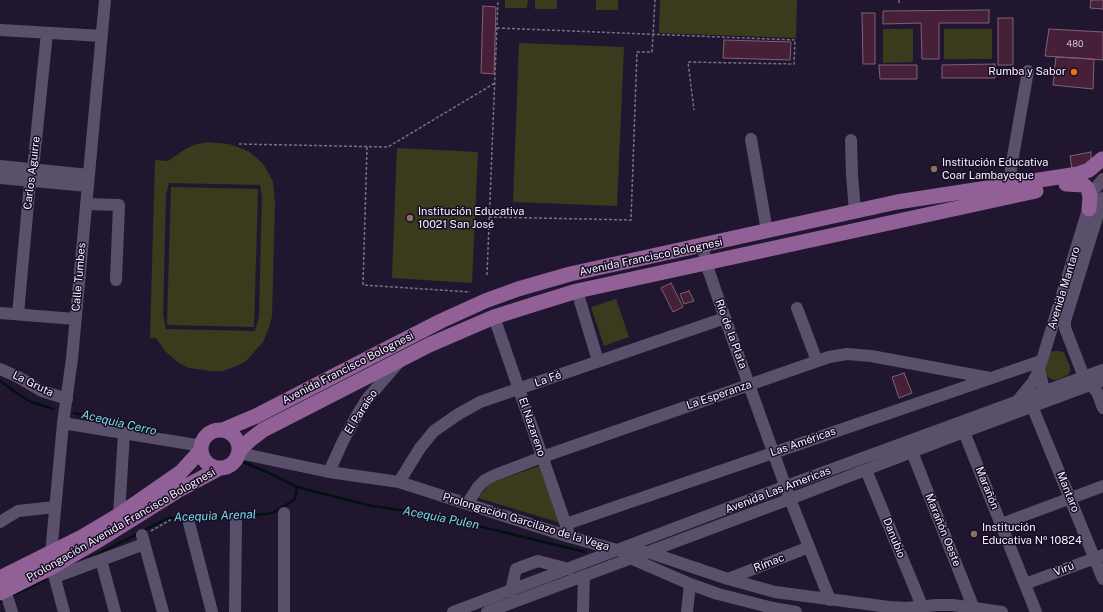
<!DOCTYPE html>
<meta charset="utf-8">
<style>
body{margin:0}
canvas{display:block;background:#21162f}
</style>
<canvas width="1103" height="612"></canvas>
<script>
const context = document.querySelector('canvas').getContext('2d');
context.lineJoin = 'round';
function fillPath(path, color) { context.fillStyle = color; context.fill(path, 'evenodd'); }
const toPath = rows => new Path2D(rows.map(r => 'M' + r).join(''));
function stroke(path, color, width, dash) { context.strokeStyle = color; context.lineWidth = width; context.lineCap = dash ? 'butt' : 'round'; context.setLineDash(dash || []); context.stroke(path); }
function drawText(font, color, halo, rows, align = 'center') {
  context.font = font + ' "Public Sans",sans-serif'; context.lineWidth = 3; context.setLineDash([]); context.textBaseline = 'middle'; context.strokeStyle = halo; context.fillStyle = color; for (const [text, x, y, turn = 0] of rows) {
    context.save(); context.translate(x, y); context.rotate((+turn || 0) * Math.PI / 180); context.textAlign = isNaN(turn) ? turn : align; if (halo) context.strokeText(text, 0, 0); context.fillText(text, 0, 0); context.restore();
  }
}
fillPath(toPath([
 [505,0,528,0,527,8,505,8],
 [535,0,557,0,557,9,535,9],
 [596,0,618,0,618,10,596,10],
 [660,0,797,0,796,38,659,33],
 [883,29,913,29,913,62,883,63],
 [944,29,992,29,992,59,944,59],
 [519,43,624,47,617,206,513,202],
 [208,142,229,144,248,151,257,158,264,165,273,182,275,202,272,317,268,330,263,342,246,361,237,366,222,371,210,371,189,368,179,363,166,352,156,338,150,338,155,160,168,161,187,148,197,144],
 [169,183,260,185,262,197,259,317,255,331,166,329,163,315,166,195],
 [397,148,478,152,472,283,392,278],
 [171,187,258,189,254,327,167,325],
 [616,299,629,337,604,346,591,307],
 [1055,351,1060,351,1064,353,1070,366,1070,371,1068,375,1060,379,1054,380,1049,378,1045,373,1049,356,1051,352],
 [539,466,561,523,478,498,490,483]
]), '#393b1c');
stroke(toPath([
 [0,381,18,394,31,402,53,409],
 [74,413,163,434],
 [243,462,267,472,297,487,372,506,429,514,585,552],
 [238,517,273,513,295,499,297,487],
 [143,531,168,518,233,518],
 [88,559,139,533],
 [12,596,45,580],
 [0,602,2,601]
]), '#001112', 2.5);
const building = toPath([
 [1091,0,1103,0,1103,9,1090,8,1091,0],
 [483,6,496,7,494,74,481,73,483,6],
 [989,10,989,23,939,23,939,59,922,59,921,23,883,24,883,11,989,10],
 [862,13,875,13,875,64,863,64,862,13],
 [998,18,1013,18,1013,65,998,65,998,18],
 [1049,29,1103,32,1103,60,1045,56,1049,29],
 [724,40,791,42,790,60,723,58,724,40],
 [1056,57,1094,59,1093,89,1053,85,1056,57],
 [995,64,995,78,942,78,942,65,995,64],
 [879,65,917,65,917,79,880,79,879,65],
 [1091,152,1091,159,1084,166,1072,169,1070,156,1091,152],
 [671,283,683,307,673,312,661,288,671,283],
 [689,291,694,301,684,304,680,294,689,291],
 [904,373,912,393,899,398,892,377,904,373]
]);
fillPath(building, '#462038');
stroke(building, '#806173', 1);
stroke(toPath([
 [899,0,899,4],
 [497,28,795,40,794,64,688,62,694,110],
 [239,144,388,147,495,83],
 [367,147,363,285,470,292],
 [489,217,631,220,637,52,652,52,655,0],
 [487,275,498,0],
 [151,531,170,520,178,521]
]), '#797084', 1.5, [3, 2]);
stroke(toPath([
 [0,30,102,36],
 [751,139,767,231],
 [851,140,852,175,855,212],
 [0,166,89,175],
 [0,178,88,186],
 [1010,185,1011,168,1028,71],
 [1103,198,1065,321,1065,328,1084,377,1097,392,1103,408],
 [86,204,119,205,116,280],
 [703,246,706,263,725,318,790,499,830,600],
 [577,291,598,361],
 [797,308,817,361],
 [0,313,75,319],
 [18,314,30,182,33,169,47,33],
 [494,317,568,531],
 [0,369,18,377,42,391,67,399],
 [1046,397,1039,370,1094,190,1103,179],
 [1019,399,1033,382,1039,370],
 [1032,406,1103,579],
 [63,423,202,446],
 [964,432,1036,612],
 [912,452,974,609],
 [239,453,329,472,399,482,570,537,617,550,648,552,728,579,775,592,889,607,906,608,937,605,953,605,1002,612],
 [866,470,922,606],
 [329,472,343,441,356,417,367,399,399,362],
 [399,482,420,448,434,431,457,415,480,402,725,318],
 [467,504,478,487,485,480,495,475,542,457,829,357,847,354,871,356,990,378],
 [284,513,284,612],
 [119,515,124,433],
 [0,522,18,511,55,507],
 [189,523,212,612],
 [566,524,1041,361],
 [1001,524,1103,486],
 [142,535,163,612],
 [51,554,63,423,72,359,105,0],
 [628,557,690,584,718,594,773,608,796,612],
 [101,560,115,612],
 [53,571,64,612],
 [55,577,144,544],
 [728,579,809,547],
 [1025,584,1103,555],
 [5,590,12,612],
 [511,591,516,569,538,561,569,569],
 [235,612,236,521],
 [453,612,786,486,1103,370],
 [487,612,790,499,964,432,1103,380],
 [583,612,584,576],
 [687,612,690,584]
]), '#5b506c', 12);
stroke(toPath([
 [1066,184,1084,185,1088,189,1090,197,1089,209],
 [223,430,256,416,441,321,485,301,518,289,570,274,897,202,1078,174,1089,170,1102,159],
 '201 449a19 19 0 1 1 38 0a19 19 0 1 1-38 0Z',
 [239,451,250,440,263,430,429,345,494,317,535,304,577,291,1036,191],
 [0,578,82,537,119,515,181,472,201,450],
 [0,593,52,567,99,540,179,490,220,468]
]), '#906097', 15);
for (const [x, y, r, color] of [
 [1074,72,4,"#e8710a"],
 [934,169,4,"#8d6e63"],
 [410,218,4,"#8d6e63"],
 [974,534,4,"#8d6e63"]
]) { const dot = new Path2D(); dot.arc(x, y, r, 0, 2 * Math.PI); context.fillStyle = color; context.fill(dot); stroke(dot, '#180d25', 1.5); }
drawText('9px', '#cabdcd', null, [
 ["480",1075,44]
]);
drawText('11px', '#f6f1ff', '#180d25', [
 ["Rumba y Sabor",1066,72,"right"],
 ["Institución Educativa",942,163],
 ["Coar Lambayeque",942,176],
 ["Institución Educativa",418,212],
 ["10021 San José",418,225],
 ["Institución",982,528],
 ["Educativa Nº 10824",982,541]
], 'left');
drawText('11px', '#f6f1ff', '#180d25', [
 ["Carlos Aguirre",32,173,-83],
 ["Avenida Francisco Bolognesi",651,257,-12],
 ["Calle Tumbes",79,277,-85],
 ["Avenida Mantaro",1064,288,-73],
 ["Río de la Plata",731,334,70],
 ["Avenida Francisco Bolognesi",348,368,-27],
 ["La Fé",548,379,-19],
 ["La Gruta",33,384,26],
 ["La Esperanza",719,395,-19],
 ["El Paraíso",361,412,-57],
 ["El Nazareno",532,427,71],
 ["Las Américas",803,442,-19],
 ["Marañón",987,488,68],
 ["Avenida Las Americas",778,490,-21],
 ["Mantaro",1068,492,68],
 ["Prolongación Garcilazo de la Vega",526,522,17],
 ["Prolongación Avenida Francisco Bolognesi",121,525,-30],
 ["Marañón Oeste",943,530,68],
 ["Danubio",894,538,68],
 ["Rímac",769,563,-22],
 ["Virú",1064,569,-21]
]);
drawText('italic 12px', '#74dce3', '#180d25', [
 ["Acequia Cerro",119,423,13],
 ["Acequia Arenal",215,516,-2],
 ["Acequia Pulen",441,518,11]
]);
</script>
